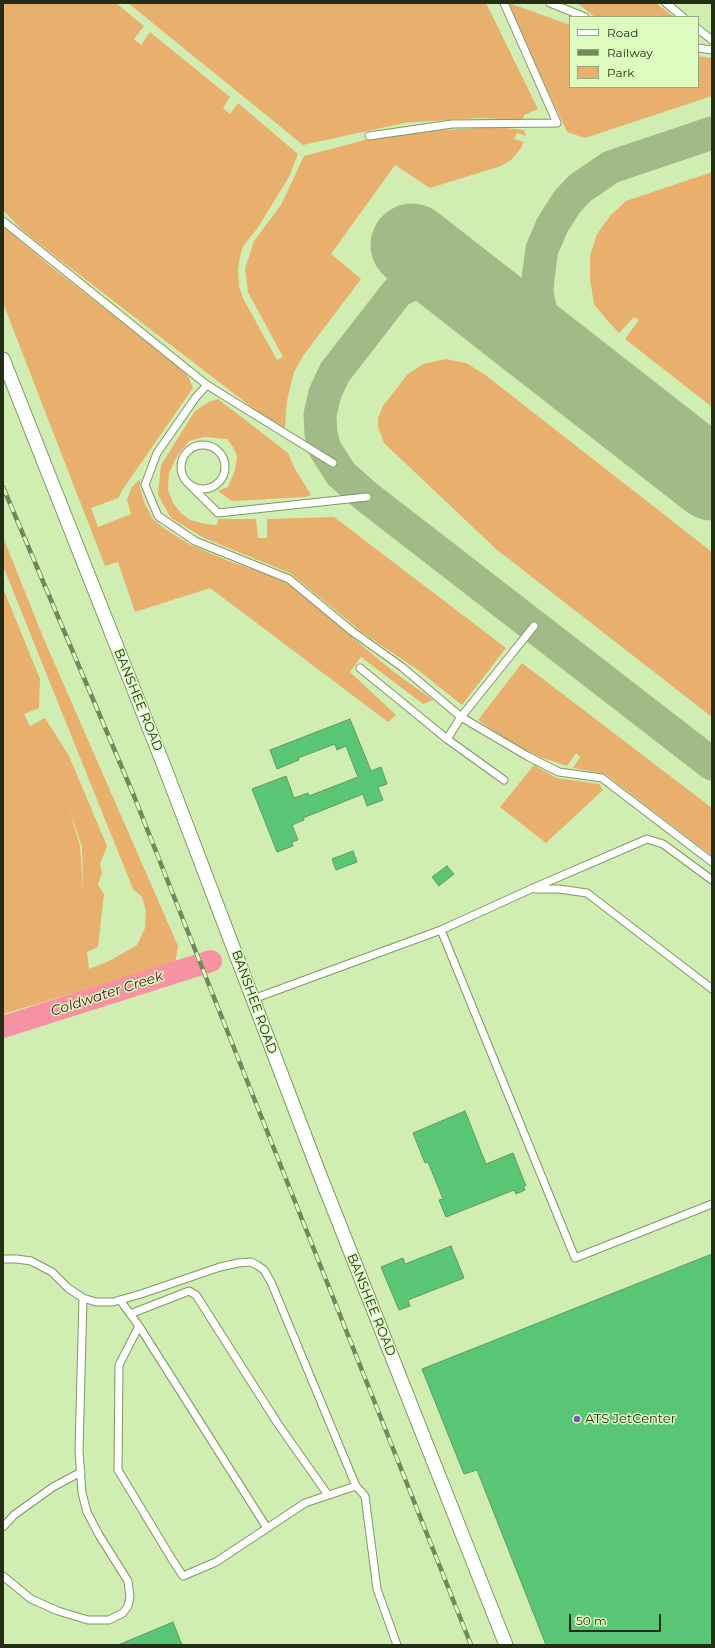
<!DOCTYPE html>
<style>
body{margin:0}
#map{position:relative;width:715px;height:1648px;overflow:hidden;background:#d1eeb2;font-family:Montserrat,sans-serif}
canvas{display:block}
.frame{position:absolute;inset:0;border:4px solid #232e17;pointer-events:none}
.legend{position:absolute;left:569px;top:16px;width:130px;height:72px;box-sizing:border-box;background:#defcbf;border:1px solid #93aa7c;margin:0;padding:5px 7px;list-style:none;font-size:12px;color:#232e17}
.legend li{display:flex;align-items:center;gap:8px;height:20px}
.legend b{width:20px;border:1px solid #93aa7c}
.scale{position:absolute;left:569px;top:1614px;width:92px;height:18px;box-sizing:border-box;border:2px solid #232e17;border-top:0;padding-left:5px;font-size:12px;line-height:14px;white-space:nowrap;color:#232e17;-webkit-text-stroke:3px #defcbf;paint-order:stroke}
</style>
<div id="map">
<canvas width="715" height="1648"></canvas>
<div class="frame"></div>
<ul class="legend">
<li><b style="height:5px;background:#fff"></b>Road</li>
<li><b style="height:5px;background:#73865e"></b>Railway</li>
<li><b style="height:11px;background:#e8af6d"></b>Park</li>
</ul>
<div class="scale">50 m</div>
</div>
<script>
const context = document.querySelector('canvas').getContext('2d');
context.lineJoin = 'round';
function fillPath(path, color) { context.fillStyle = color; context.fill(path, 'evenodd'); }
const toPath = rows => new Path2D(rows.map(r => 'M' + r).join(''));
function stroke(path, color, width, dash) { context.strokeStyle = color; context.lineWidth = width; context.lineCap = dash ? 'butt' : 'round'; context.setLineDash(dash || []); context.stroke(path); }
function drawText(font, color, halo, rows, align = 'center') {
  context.font = font + ' Montserrat,sans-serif'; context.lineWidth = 3; context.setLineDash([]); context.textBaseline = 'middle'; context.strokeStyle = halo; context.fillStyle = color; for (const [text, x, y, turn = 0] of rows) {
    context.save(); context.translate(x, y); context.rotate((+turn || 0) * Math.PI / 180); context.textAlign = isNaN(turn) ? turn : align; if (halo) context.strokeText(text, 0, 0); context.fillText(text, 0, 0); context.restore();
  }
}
fillPath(toPath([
 [3,3,116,3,144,26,134,39,141,45,150,32,230,97,223,108,230,114,238,103,298,154,289,177,257,229,244,245,241,252,238,269,239,287,244,300,277,360,283,357,248,292,245,269,254,241,281,205,304,156,365,140,425,131,496,127,524,130,526,136,517,133,514,139,524,142,521,148,511,160,501,166,430,188,395,165,331,254,361,279,303,356,294,372,287,401,285,428,284,430,280,429,55,256,21,229,3,210],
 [128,3,486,3,538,109,524,115,523,120,478,118,404,123,303,145],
 [509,3,570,25,570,87,698,87,698,56,712,58,712,96,585,138,567,132,509,8],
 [577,3,656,3,674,17,595,17],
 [712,172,712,407,625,339,639,320,634,317,619,333,607,320,594,304,590,279,590,256,597,234,610,216,626,201],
 [3,226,50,266,181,368,189,378,193,388,123,489,118,498,91,508,98,527,131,514,127,499,132,487,140,479,140,488,145,504,153,519,165,529,189,544,231,562,270,575,288,584,344,628,354,639,394,672,433,700,423,704,361,657,350,672,396,715,388,722,210,588,135,612,118,562,105,566,3,303],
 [446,359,466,363,484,374,712,552,712,717,496,549,384,443,378,427,378,418,383,406,407,375,423,364],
 [218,399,288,453,295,469,311,495,305,497,232,501,218,491,228,487,235,470,237,456,233,447,227,439,204,437,189,441,177,456,169,473,168,490,173,503,181,513,190,520,205,524,217,525,218,519,256,519,258,538,267,538,267,519,334,517,506,648,462,705,418,670,363,633,290,573,204,538,171,518,158,495,161,465,195,411,209,402],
 [3,537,43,637,178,946,175,963,3,1014,3,588,40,679,39,708,24,714,30,726,45,718,69,756,107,846,100,864,102,872,98,885,104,894,98,947,87,952,89,969,109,961,137,945,145,928,146,911,142,897,133,889,3,566],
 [69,808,82,847,83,890,80,846],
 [522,663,712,808,712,856,605,774,573,768,580,757,576,753,567,766,540,757,512,743,478,720],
 [534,765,557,778,599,784,603,790,546,843,500,807]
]), '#e8af6d');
stroke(toPath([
 [3,1027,211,961]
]), '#f792a3', 22);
stroke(toPath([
 [464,286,445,282,424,282,411,285,398,291,335,372,325,393,320,415,321,434,325,449,341,474,367,497,712,764],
 [585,381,559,350,550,335,541,312,537,293,538,278,542,249,553,224,567,202,580,188,611,167,712,133]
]), '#a2ba88', 33);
stroke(toPath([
 [412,245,712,479]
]), '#a2ba88', 83);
const building = toPath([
 [350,719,371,771,381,767,387,784,378,787,383,800,367,806,363,794,303,818,304,820,292,825,298,840,292,842,293,846,277,852,252,789,286,776,294,798,308,793,309,796,358,777,346,746,337,750,335,744,298,758,299,760,277,769,270,750,350,719],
 [353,851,357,862,336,870,332,859,353,851],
 [447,866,454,874,439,886,432,877,447,866],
 [465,1111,486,1164,513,1153,526,1186,523,1186,525,1190,516,1194,514,1190,446,1217,439,1200,443,1199,428,1162,425,1163,413,1133,465,1111],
 [451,1246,464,1278,408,1300,410,1306,399,1310,381,1267,403,1258,405,1264,451,1246],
 [712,1254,712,1645,546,1645,477,1470,464,1474,422,1369,712,1254],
 [173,1622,182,1645,118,1645,173,1622]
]);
fillPath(building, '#59c675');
stroke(building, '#63976d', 1);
const lane = toPath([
 [550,3,585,17],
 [666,3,683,17],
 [698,29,712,40],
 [698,48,712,50],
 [369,136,452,124,557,123,504,3],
 [3,221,207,385,333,463],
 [207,385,196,397,157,453,145,485,158,516,195,541,289,579,353,632,402,667,461,717,534,626],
 '181 467a22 22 0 1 1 44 0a22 22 0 1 1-44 0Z',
 [189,484,218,513,367,497],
 [360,668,447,739,461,717,529,757,559,772,602,778,712,862],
 [447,739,504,780],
 [536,889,559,889,587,893,712,989],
 [441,930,531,889,647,839,663,844,712,880],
 [253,999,441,930,575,1258,712,1204],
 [3,1259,17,1259,31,1261,52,1272,68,1288,83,1298,79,1451,82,1493,87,1512,99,1535,128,1581,130,1597,128,1606,123,1613,109,1620,88,1620,58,1611,31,1599,3,1576],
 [83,1298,96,1302,113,1302,141,1294,220,1267,238,1263,251,1262,257,1265,264,1270,271,1282,356,1486,305,1503,216,1562,183,1576,173,1561,118,1470,119,1365,139,1326],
 [120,1300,139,1326,267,1528],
 [130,1314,189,1291,196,1295,278,1424,328,1495],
 [356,1486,365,1496,377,1589,397,1645],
 [3,1527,14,1515,53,1487,81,1472]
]);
const street = toPath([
 [3,359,166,771,318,1170,506,1645]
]);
stroke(lane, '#7e9961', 9);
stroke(street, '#7e9961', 15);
stroke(lane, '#fff', 7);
stroke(street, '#fff', 13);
const rail = toPath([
 [3,487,134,796,471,1645]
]);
stroke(rail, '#73865e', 4.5);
stroke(rail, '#defcbf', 3, [9]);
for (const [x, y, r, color] of [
 [577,1419,4,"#8e49bc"]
]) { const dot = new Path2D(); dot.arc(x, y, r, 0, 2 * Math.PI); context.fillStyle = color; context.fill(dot); stroke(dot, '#defcbf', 1.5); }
drawText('13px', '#232e17', '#defcbf', [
 ["BANSHEE ROAD",138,700,68],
 ["BANSHEE ROAD",254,1002,70],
 ["BANSHEE ROAD",371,1305,68]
]);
drawText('13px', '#232e17', '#defcbf', [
 ["ATS JetCenter",585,1419]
], 'left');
drawText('italic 14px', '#590a23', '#defcbf', [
 ["Coldwater Creek",107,994,-18]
]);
</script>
